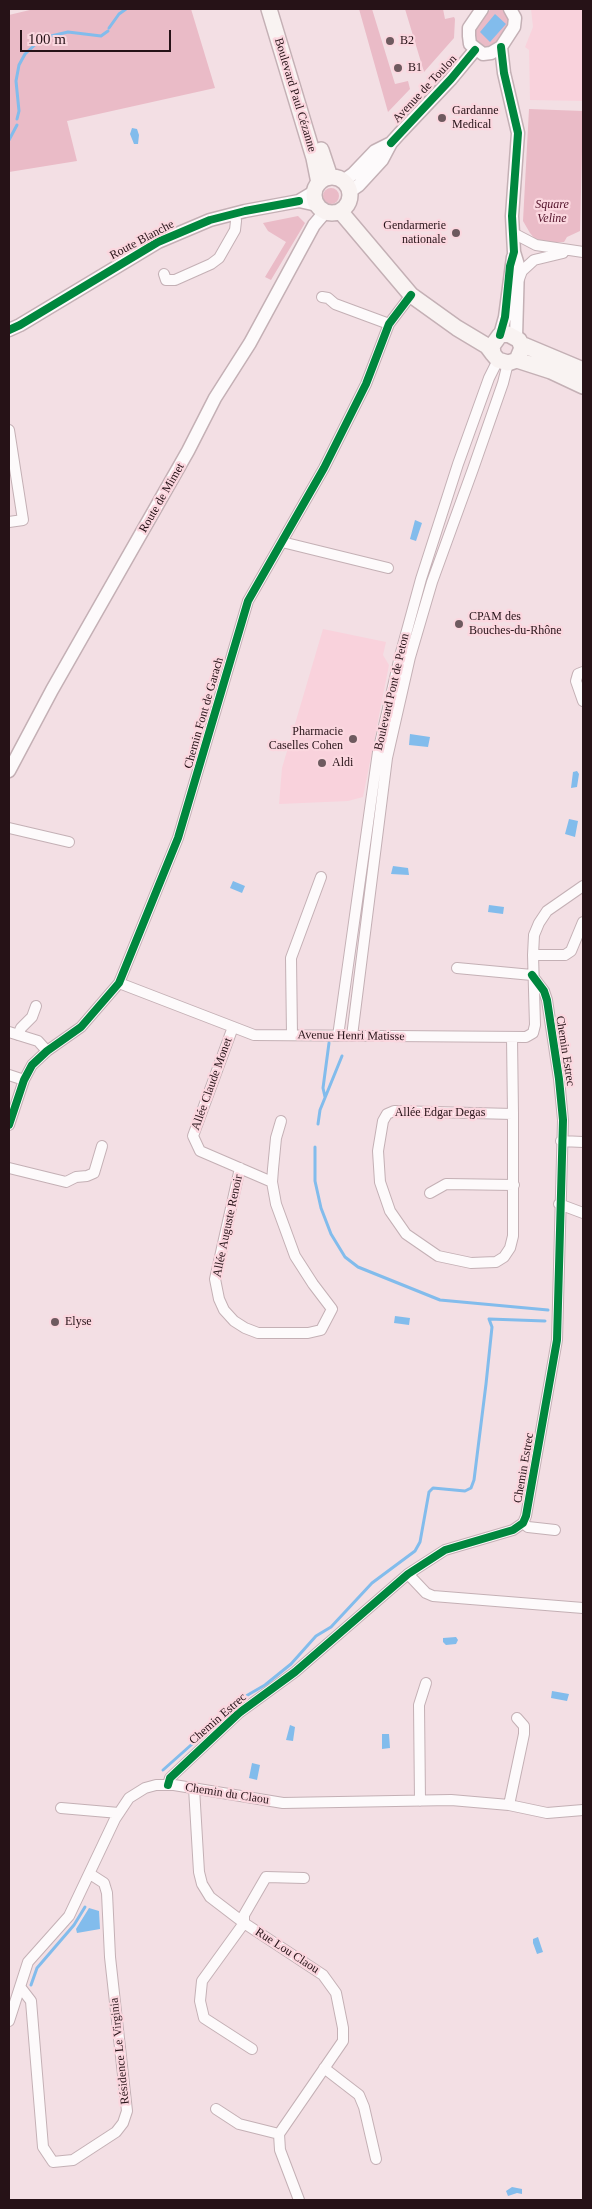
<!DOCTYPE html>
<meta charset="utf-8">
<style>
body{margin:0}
#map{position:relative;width:592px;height:2209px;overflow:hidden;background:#f3dfe4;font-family:Georgia,serif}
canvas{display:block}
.frame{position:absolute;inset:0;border:10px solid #261217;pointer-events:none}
.scale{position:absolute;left:20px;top:30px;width:151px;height:22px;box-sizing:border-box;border:2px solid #261217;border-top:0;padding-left:6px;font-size:15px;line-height:18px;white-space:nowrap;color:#261217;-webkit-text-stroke:4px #fbd7df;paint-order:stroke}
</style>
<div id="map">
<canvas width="592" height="2209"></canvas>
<div class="frame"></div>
<div class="scale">100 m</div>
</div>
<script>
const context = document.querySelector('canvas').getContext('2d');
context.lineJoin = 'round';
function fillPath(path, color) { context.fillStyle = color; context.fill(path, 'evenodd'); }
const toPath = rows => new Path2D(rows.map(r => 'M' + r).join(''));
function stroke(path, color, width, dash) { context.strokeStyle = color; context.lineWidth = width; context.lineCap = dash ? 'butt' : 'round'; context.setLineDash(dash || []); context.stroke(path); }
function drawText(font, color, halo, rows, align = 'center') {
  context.font = font + ' Georgia,serif'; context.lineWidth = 4.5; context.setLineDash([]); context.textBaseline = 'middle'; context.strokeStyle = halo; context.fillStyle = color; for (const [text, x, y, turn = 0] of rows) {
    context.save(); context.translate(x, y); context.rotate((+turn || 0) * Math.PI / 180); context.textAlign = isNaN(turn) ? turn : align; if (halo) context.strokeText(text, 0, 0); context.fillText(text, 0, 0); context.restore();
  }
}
fillPath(toPath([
 [531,9,583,9,583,101,530,100,529,50,525,47,533,27],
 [323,629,386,642,383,655,389,665,363,797,348,801,279,804,282,768]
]), '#f9d2dc');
fillPath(toPath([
 [34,9,191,9,215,88,67,121,77,161,9,172,9,15],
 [359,9,372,9,395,84,408,81,410,89,388,112],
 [405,9,443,9,445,19,454,17,455,19,454,38,424,72],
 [491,9,505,9,510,17,509,25,494,47,485,49,474,40,472,31],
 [529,109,583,111,580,231,567,237,564,242,549,242,535,239,530,233,523,221],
 '323 196a8 8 0 1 1 16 0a8 8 0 1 1-16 0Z',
 [298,216,305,223,271,280,265,277,286,242,268,231,263,223]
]), '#eabbc7');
fillPath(toPath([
 [495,14,506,24,490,42,480,32],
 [132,128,137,129,139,135,138,144,134,144,130,134],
 [415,520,422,523,416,541,410,539],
 [410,734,430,737,428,747,409,745],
 [577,771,579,774,577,787,571,788,573,772],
 [569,819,578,821,575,837,565,834],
 [393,866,408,868,409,875,391,874],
 [233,881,245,886,242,893,230,888],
 [489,905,504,907,503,914,488,912],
 [395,1316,410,1318,409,1325,394,1323],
 [456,1637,458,1640,456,1644,446,1645,443,1642,443,1638],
 [552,1691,569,1694,567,1701,551,1698],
 [290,1725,295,1727,293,1741,286,1740],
 [382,1734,389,1734,390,1748,382,1749],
 [252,1763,260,1765,257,1780,249,1778],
 [89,1908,99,1911,100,1929,77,1933,76,1929],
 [538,1937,543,1952,537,1954,533,1943,533,1939],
 [512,2187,522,2189,522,2194,517,2193,508,2196,506,2191]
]), '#82bcec');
stroke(toPath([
 [109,28,119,14,126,9],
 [17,119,19,111,16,81,19,65,25,54,38,42,51,36,68,32,101,36,108,31],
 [9,140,17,125],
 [325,1097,323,1088,329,1043],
 [318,1124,320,1110,342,1056],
 [315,1147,315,1181,321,1208,331,1234,345,1257,358,1267,440,1300,548,1310],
 [163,1770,209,1729,226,1717,246,1696,265,1685,291,1664,316,1636,331,1627,372,1583,415,1551,420,1542,429,1492,433,1488,465,1491,471,1488,474,1480,486,1384,492,1327,489,1319,545,1321],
 [31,1985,37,1968,74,1925,85,1907]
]), '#82bcec', 3);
const minor = toPath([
 [513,233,536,245,583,252],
 [164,274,166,280,175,280,211,264,219,258,235,230,236,221,235,214],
 [519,279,522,271,534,260,563,253],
 [322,297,328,298,335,304,389,324],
 [9,430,23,520,9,522],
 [282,542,388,568],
 [583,672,578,674,576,681,583,701],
 [9,828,69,842],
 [533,955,565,955,571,951,583,922],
 [457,968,532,975],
 [119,983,254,1035,526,1037,533,1033,535,1025,533,955,534,935,539,923,547,911,583,886],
 [233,1027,193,1136,200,1151,272,1182],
 [9,1032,38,1041,47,1051],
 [18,1035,21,1028,32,1017,36,1006],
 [292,1035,291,958,321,877],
 [338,1036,378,752,400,656,421,579,458,464,489,378,498,360],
 [352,1036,387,758,410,657,432,582,473,469,503,383,508,363],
 [512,1037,513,1114,513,1236,510,1248,504,1257,496,1262,471,1263,438,1256,406,1234,390,1211,380,1182,378,1151,383,1121,387,1114,394,1111,513,1114],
 [9,1075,24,1080],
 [9,1125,24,1080,32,1065,47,1051,81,1027,119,983,178,838,248,601,324,468,366,384,389,324,411,295],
 [561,1141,583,1142],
 [9,1168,66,1182,76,1177,87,1176,94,1173,102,1146],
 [240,1168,215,1279,219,1299,224,1310,234,1321,245,1328,258,1333,308,1333,321,1330,332,1309,313,1284,295,1256,276,1204,272,1182,273,1169,276,1138,281,1121],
 [430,1193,446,1184,514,1185],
 [559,1204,583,1213],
 [523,1523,528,1527,555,1530],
 [408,1574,426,1593,433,1596,583,1608],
 [168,1785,170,1778,239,1713,295,1672,408,1574,445,1550,513,1530,523,1523,526,1516,557,1340,563,1120,559,1079,547,1000,544,991,532,975],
 [194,1788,199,1872,202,1884,210,1897,244,1923,323,1975,336,1993,343,2028,343,2041,279,2134,280,2150,299,2200],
 [420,1801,419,1705,426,1683],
 [509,1805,524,1734,524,1726,517,1718],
 [61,1808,119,1813],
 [21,1988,31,2001,43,2147,53,2162,73,2160,116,2132,123,2123,127,2111,110,1957,107,1893,104,1883,90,1874],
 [9,2021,28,1962,69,1916,115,1819,129,1798,145,1788,156,1785,174,1785,283,1803,451,1800,509,1805,547,1813,583,1810],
 [252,2049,204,2018,200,2001,202,1981,244,1923,244,1915,266,1877,304,1878],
 [324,2068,359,2095,364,2107,376,2159],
 [216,2109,239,2124,279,2134]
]);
const tertiary = toPath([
 [482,9,469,28,469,36,470,44,483,54,491,53,501,47,514,27,515,18,510,9],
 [501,47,504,73,518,133,512,216,514,252,518,265,516,337],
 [343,181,353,174,375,151,391,143],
 [349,192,359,185,382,160,391,143,400,133,451,79,475,50],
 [299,201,317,205],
 [9,330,20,325,158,242,210,220,245,211,299,201,314,192],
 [500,335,505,317,513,257],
 [9,771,52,690,188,451,215,398,250,343,314,225,325,212]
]);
const secondary = toPath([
 [269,9,314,158,319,183],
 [321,150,330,177],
 '314 195a18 18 0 1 1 36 0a18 18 0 1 1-36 0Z',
 [340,211,411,295,457,328,487,346,493,354,498,360,508,363,517,360,522,348,519,340,508,334,500,335,492,346,493,354],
 [521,344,583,370],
 [517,360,551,371,583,386]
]);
stroke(minor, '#c4b0b5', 12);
stroke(tertiary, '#c4b0b5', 15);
stroke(secondary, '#c4b0b5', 18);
stroke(minor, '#fdfafb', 10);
stroke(tertiary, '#fdfafb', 12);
stroke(secondary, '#f9f3f2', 15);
stroke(toPath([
 [391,143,451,79,475,50],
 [9,330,20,325,158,242,210,220,245,211,299,201],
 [500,335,505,317,510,266,514,252,512,216,518,133,504,73,501,47],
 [9,1125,24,1080,32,1065,47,1051,81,1027,119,983,178,838,248,601,324,468,366,384,389,324,411,295],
 [168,1785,170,1778,239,1713,295,1672,408,1574,445,1550,513,1530,523,1523,526,1516,557,1340,563,1120,559,1079,547,1000,544,991,532,975]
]), '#00873e', 8);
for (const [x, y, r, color] of [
 [390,41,5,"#6e5a5f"],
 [398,68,5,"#6e5a5f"],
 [442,118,5,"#6e5a5f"],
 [456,233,5,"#6e5a5f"],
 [459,624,5,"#6e5a5f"],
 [353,739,5,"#6e5a5f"],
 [322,763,5,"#6e5a5f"],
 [55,1322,5,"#6e5a5f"]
]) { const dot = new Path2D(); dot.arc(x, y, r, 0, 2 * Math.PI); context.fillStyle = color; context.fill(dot); stroke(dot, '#fbd7df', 2); }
drawText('12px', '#261217', '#fbd7df', [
 ["B2",400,41],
 ["B1",408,68],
 ["Gardanne",452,111],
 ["Medical",452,125],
 ["Gendarmerie",446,226,"right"],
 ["nationale",446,240,"right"],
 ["CPAM des",469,617],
 ["Bouches-du-Rhône",469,631],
 ["Pharmacie",343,732,"right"],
 ["Caselles Cohen",343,746,"right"],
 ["Aldi",332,763],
 ["Elyse",65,1322]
], 'left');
drawText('12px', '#261217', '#fbd7df', [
 ["Avenue de Toulon",425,89,-47],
 ["Boulevard Paul Cézanne",295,95,73],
 ["Route Blanche",142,240,-28],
 ["Route de Mimet",162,498,-60],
 ["Boulevard Pont de Peton",392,692,-77],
 ["Chemin Font de Garach",204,713,-74],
 ["Avenue Henri Matisse",351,1036,1],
 ["Chemin Estrec",565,1051,81],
 ["Allée Claude Monet",212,1084,-70],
 ["Allée Edgar Degas",440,1113],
 ["Allée Auguste Renoir",228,1226,-78],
 ["Chemin Estrec",524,1468,-80],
 ["Chemin Estrec",218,1719,-41],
 ["Chemin du Claou",227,1794,9],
 ["Rue Lou Claou",287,1951,33],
 ["Résidence Le Virginia",120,2051,-96]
]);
drawText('italic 12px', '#500f27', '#fbd7df', [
 ["Square",552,205],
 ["Veline",552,219]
]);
</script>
